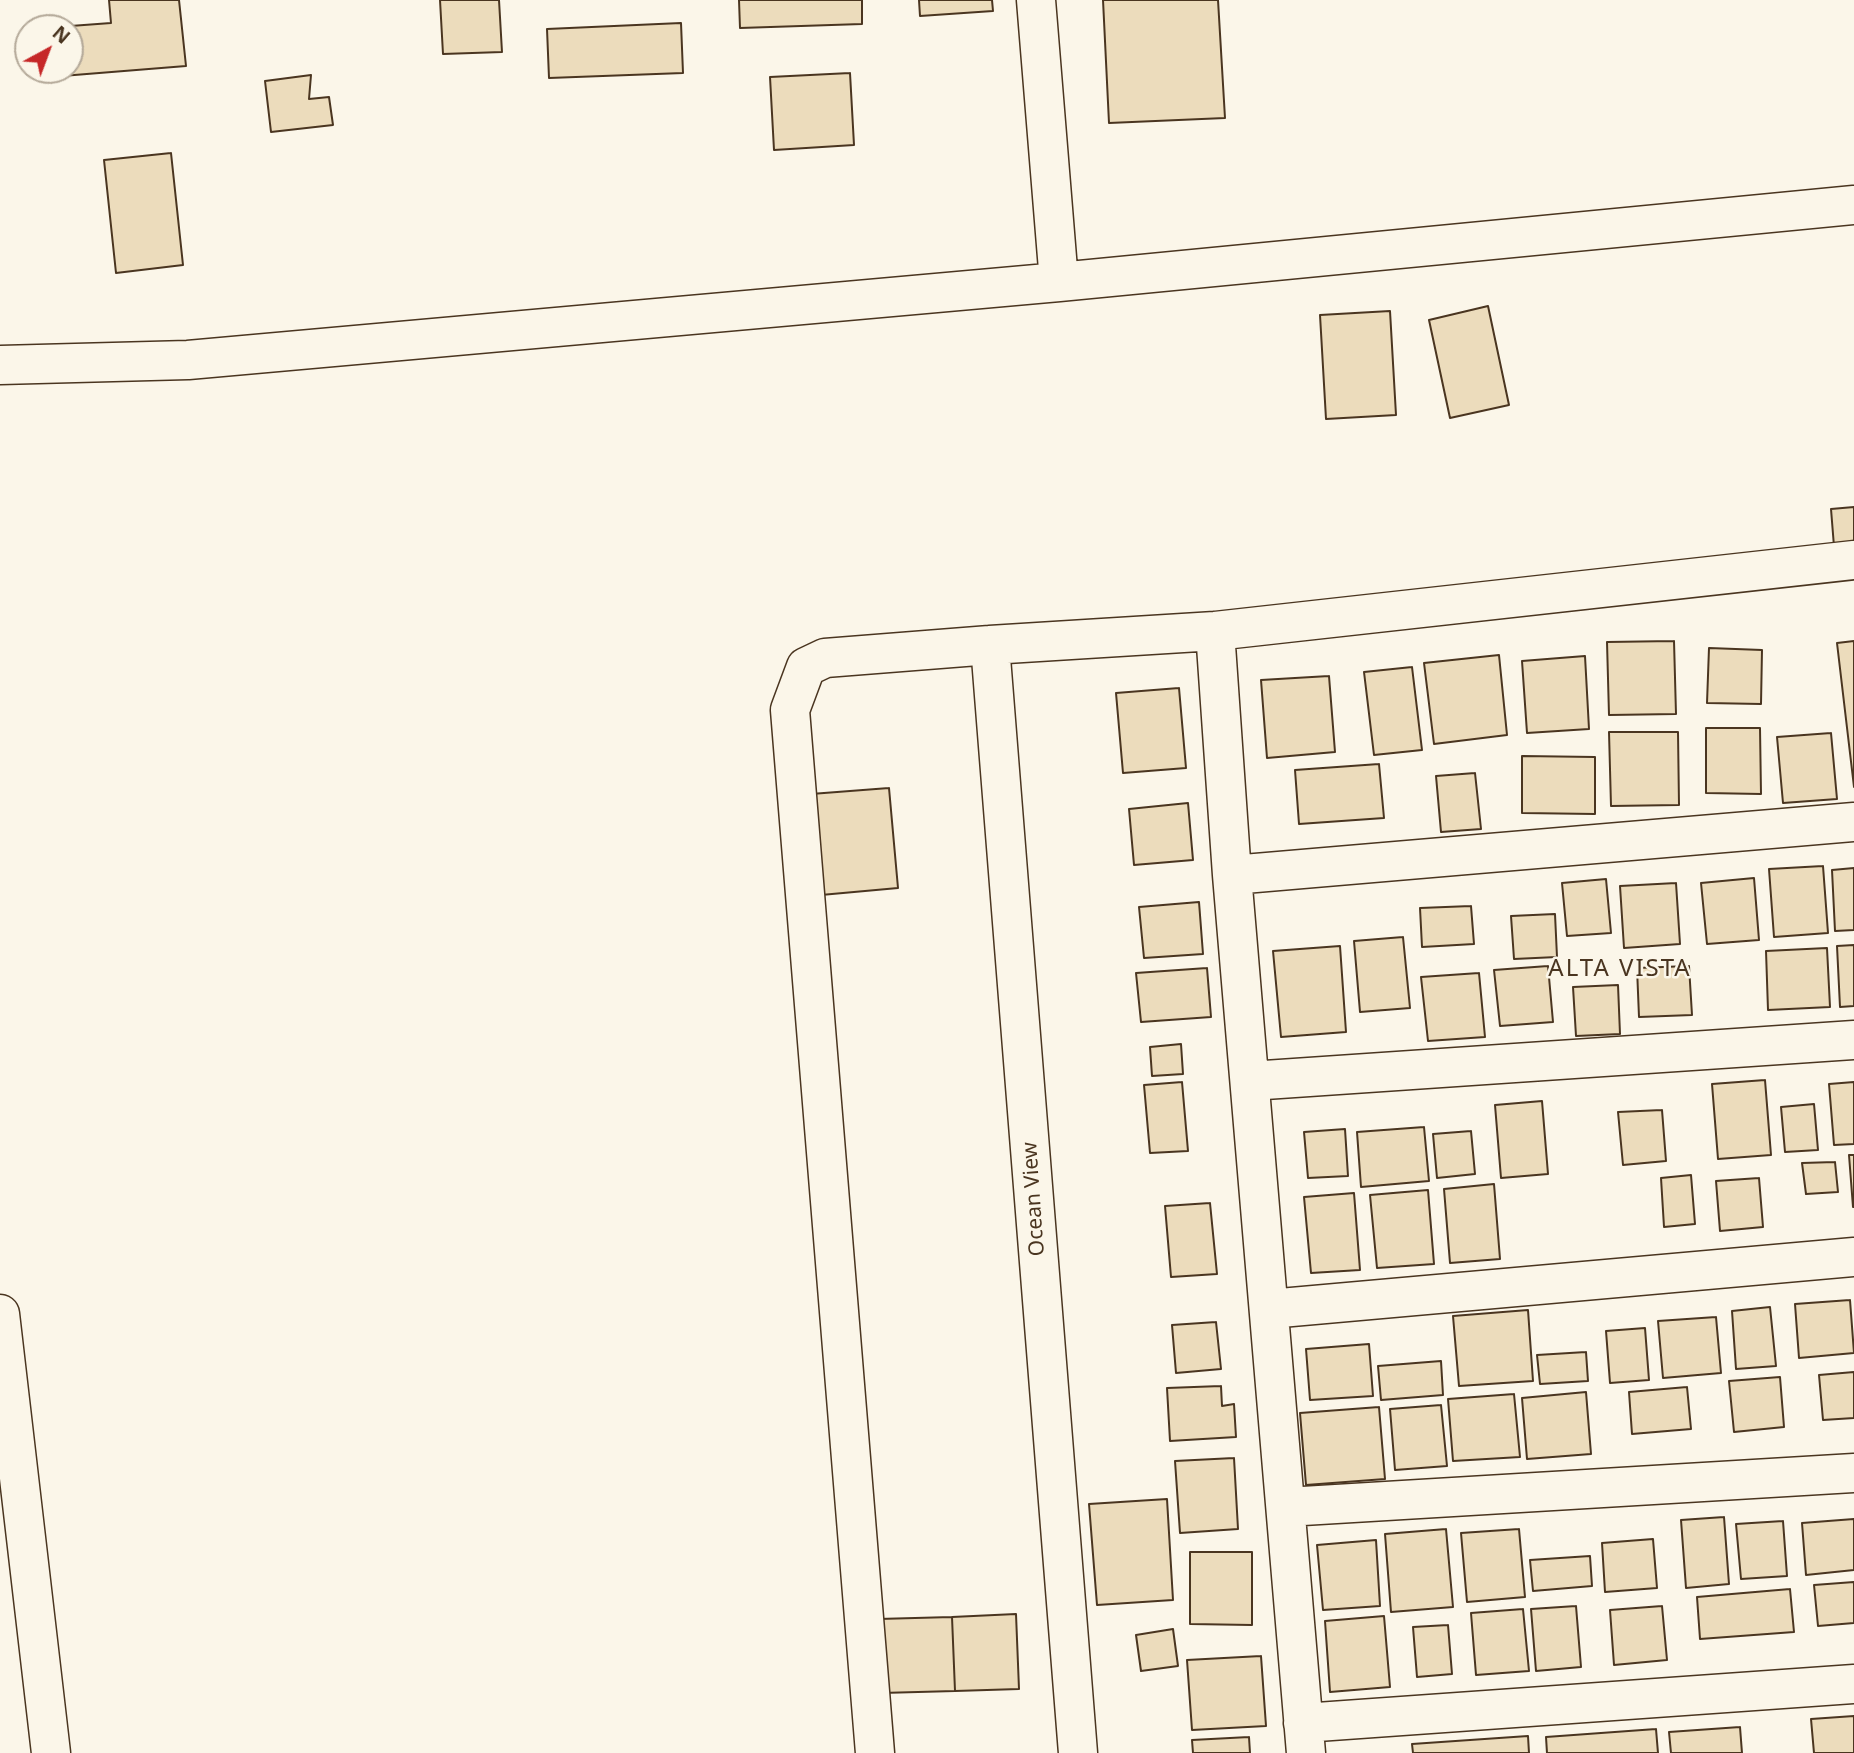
<!DOCTYPE html>
<style>
body{margin:0}
#map{position:relative;width:1854px;height:1753px;overflow:hidden;background:#fbf6e9;font-family:"Noto Sans",sans-serif}
canvas{display:block}
.north{position:absolute;left:14px;top:14px;width:70px;height:70px;box-sizing:border-box;background:#fbf6e9;border:2px solid #b4a999;border-radius:50%;rotate:41deg;font-size:19px;font-weight:700;line-height:28px;text-align:center;color:#4a3520}
.north::after{content:'';display:block;margin:auto;width:24px;height:32px;background:#c62828;clip-path:polygon(50% 0,100% 100%,50% 72%,0 100%)}
</style>
<div id="map">
<canvas width="1854" height="1753"></canvas>
<div class="north">N</div>
</div>
<script>
const context = document.querySelector('canvas').getContext('2d');
context.lineJoin = 'round';
function fillPath(path, color) { context.fillStyle = color; context.fill(path, 'evenodd'); }
const toPath = rows => new Path2D(rows.map(r => 'M' + r).join(''));
function stroke(path, color, width, dash) { context.strokeStyle = color; context.lineWidth = width; context.lineCap = dash ? 'butt' : 'round'; context.setLineDash(dash || []); context.stroke(path); }
function drawText(font, color, halo, rows, align = 'center') {
  context.font = font + ' "Noto Sans",sans-serif'; context.lineWidth = 5; context.setLineDash([]); context.textBaseline = 'middle'; context.strokeStyle = halo; context.fillStyle = color; for (const [text, x, y, turn = 0] of rows) {
    context.save(); context.translate(x, y); context.rotate((+turn || 0) * Math.PI / 180); context.textAlign = isNaN(turn) ? turn : align; if (halo) context.strokeText(text, 0, 0); context.fillText(text, 0, 0); context.restore();
  }
}
const building = toPath([
 [109,0,179,0,186,66,62,76,61,70,70,70,70,28,57,27,111,23,109,0],
 [440,0,499,0,502,52,443,54,440,0],
 [739,0,862,0,862,24,740,28,739,0],
 [919,0,992,0,993,11,920,16,919,0],
 [1103,0,1218,0,1225,118,1109,123,1103,0],
 [681,23,683,73,549,78,547,29,681,23],
 [850,73,854,145,774,150,770,77,850,73],
 [311,75,309,99,329,97,333,125,271,132,265,81,311,75],
 [171,153,183,265,116,273,104,160,171,153],
 [1488,306,1509,405,1450,418,1429,320,1488,306],
 [1390,311,1396,415,1326,419,1320,315,1390,311],
 [1854,507,1854,557,1835,559,1831,509,1854,507],
 [1674,641,1676,714,1609,715,1607,642,1674,641],
 [1854,641,1854,787,1837,643,1854,641],
 [1709,648,1762,650,1761,704,1707,703,1709,648],
 [1499,655,1507,735,1434,744,1424,663,1499,655],
 [1585,656,1589,729,1527,733,1522,661,1585,656],
 [1412,667,1422,750,1374,755,1364,672,1412,667],
 [1329,676,1335,752,1267,758,1261,680,1329,676],
 [1179,688,1186,768,1123,773,1116,693,1179,688],
 [1706,728,1760,728,1761,794,1706,793,1706,728],
 [1609,732,1678,732,1679,805,1611,806,1609,732],
 [1831,733,1837,799,1783,803,1777,737,1831,733],
 [1522,756,1595,757,1595,814,1522,813,1522,756],
 [1379,764,1384,818,1299,824,1295,770,1379,764],
 [1475,773,1481,829,1441,832,1436,776,1475,773],
 [889,788,898,888,821,895,811,794,889,788],
 [1188,803,1193,860,1134,865,1129,809,1188,803],
 [1823,866,1828,933,1774,937,1769,869,1823,866],
 [1854,868,1854,930,1835,931,1832,870,1854,868],
 [1754,878,1759,940,1707,944,1701,883,1754,878],
 [1606,879,1611,933,1567,936,1562,883,1606,879],
 [1676,883,1680,944,1624,948,1620,886,1676,883],
 [1199,902,1203,954,1144,958,1139,907,1199,902],
 [1471,906,1474,944,1422,947,1420,908,1471,906],
 [1555,914,1557,957,1514,959,1511,916,1555,914],
 [1403,937,1410,1008,1360,1012,1354,941,1403,937],
 [1854,945,1854,1006,1840,1007,1837,946,1854,945],
 [1340,946,1346,1032,1281,1037,1273,951,1340,946],
 [1827,948,1830,1007,1768,1010,1766,951,1827,948],
 [1548,966,1553,1022,1500,1026,1494,970,1548,966],
 [1689,966,1692,1015,1639,1017,1637,968,1689,966],
 [1207,968,1211,1017,1141,1022,1136,973,1207,968],
 [1479,973,1485,1037,1428,1041,1421,977,1479,973],
 [1618,985,1620,1034,1576,1036,1573,987,1618,985],
 [1181,1044,1183,1074,1152,1076,1150,1047,1181,1044],
 [1765,1080,1771,1155,1718,1159,1712,1084,1765,1080],
 [1182,1082,1188,1151,1150,1153,1144,1085,1182,1082],
 [1854,1082,1854,1144,1834,1145,1829,1084,1854,1082],
 [1542,1101,1548,1174,1501,1178,1495,1105,1542,1101],
 [1814,1104,1818,1150,1785,1152,1781,1107,1814,1104],
 [1662,1110,1666,1161,1623,1165,1618,1112,1662,1110],
 [1424,1127,1429,1181,1361,1187,1357,1132,1424,1127],
 [1345,1129,1348,1176,1308,1178,1304,1132,1345,1129],
 [1471,1131,1475,1174,1437,1178,1433,1134,1471,1131],
 [1849,1155,1854,1155,1854,1207,1853,1207,1849,1155],
 [1835,1162,1838,1192,1806,1194,1802,1163,1835,1162],
 [1691,1175,1695,1224,1664,1227,1661,1178,1691,1175],
 [1759,1178,1763,1227,1720,1231,1716,1181,1759,1178],
 [1494,1184,1500,1259,1450,1263,1444,1189,1494,1184],
 [1428,1190,1434,1264,1377,1268,1370,1195,1428,1190],
 [1354,1193,1360,1270,1311,1273,1304,1197,1354,1193],
 [1210,1203,1217,1274,1171,1277,1165,1206,1210,1203],
 [1850,1300,1854,1353,1799,1358,1795,1304,1850,1300],
 [1770,1307,1776,1366,1736,1369,1732,1311,1770,1307],
 [1528,1310,1533,1381,1459,1386,1453,1316,1528,1310],
 [1716,1317,1721,1373,1663,1378,1658,1321,1716,1317],
 [1216,1322,1221,1369,1176,1373,1172,1325,1216,1322],
 [1645,1328,1649,1380,1610,1383,1606,1331,1645,1328],
 [1369,1344,1373,1396,1310,1400,1306,1349,1369,1344],
 [1586,1352,1588,1381,1540,1384,1537,1355,1586,1352],
 [1441,1361,1443,1395,1381,1400,1378,1366,1441,1361],
 [1854,1372,1854,1418,1823,1420,1819,1375,1854,1372],
 [1780,1377,1784,1427,1734,1432,1729,1381,1780,1377],
 [1221,1386,1222,1406,1234,1404,1236,1437,1170,1441,1167,1388,1221,1386],
 [1687,1387,1691,1429,1632,1434,1629,1392,1687,1387],
 [1586,1392,1591,1454,1527,1459,1522,1398,1586,1392],
 [1514,1394,1520,1457,1453,1461,1448,1399,1514,1394],
 [1441,1405,1447,1466,1395,1470,1390,1409,1441,1405],
 [1379,1407,1385,1479,1306,1485,1300,1413,1379,1407],
 [1234,1458,1238,1529,1180,1533,1175,1461,1234,1458],
 [1167,1499,1173,1600,1097,1605,1089,1504,1167,1499],
 [1724,1517,1729,1584,1686,1588,1681,1520,1724,1517],
 [1854,1519,1854,1570,1806,1575,1802,1523,1854,1519],
 [1783,1521,1787,1576,1741,1579,1736,1524,1783,1521],
 [1446,1529,1453,1607,1391,1612,1385,1534,1446,1529],
 [1519,1529,1525,1597,1467,1602,1461,1533,1519,1529],
 [1653,1539,1657,1588,1605,1592,1602,1543,1653,1539],
 [1376,1540,1380,1606,1323,1610,1317,1545,1376,1540],
 [1190,1552,1252,1552,1252,1625,1190,1624,1190,1552],
 [1590,1556,1592,1586,1533,1591,1530,1560,1590,1556],
 [1854,1582,1854,1623,1818,1626,1814,1585,1854,1582],
 [1790,1589,1794,1632,1700,1639,1697,1597,1790,1589],
 [1576,1606,1581,1667,1536,1671,1531,1609,1576,1606],
 [1662,1606,1667,1660,1614,1665,1610,1610,1662,1606],
 [1523,1609,1529,1671,1476,1675,1471,1613,1523,1609],
 [1016,1614,1019,1689,955,1691,952,1617,1016,1614],
 [1384,1616,1390,1687,1330,1692,1325,1621,1384,1616],
 [952,1617,955,1691,881,1693,878,1619,952,1617],
 [1448,1625,1452,1674,1417,1677,1413,1627,1448,1625],
 [1173,1629,1178,1666,1141,1671,1136,1635,1173,1629],
 [1261,1656,1266,1726,1192,1730,1187,1660,1261,1656],
 [1854,1716,1854,1753,1814,1753,1811,1719,1854,1716],
 [1740,1727,1742,1753,1671,1753,1669,1732,1740,1727],
 [1656,1729,1658,1753,1547,1753,1546,1737,1656,1729],
 [1528,1736,1529,1753,1413,1753,1412,1744,1528,1736],
 [1249,1737,1250,1753,1193,1753,1192,1740,1249,1737]
]);
fillPath(building, '#ecdcbc');
stroke(building, '#4a3520', 2);
const street = toPath([
 [1036,0,1059,282],
 [0,365,188,360,1059,282,1854,205],
 [1215,631,1232,875,1306,1753],
 [990,645,1078,1753],
 [1232,875,1854,822],
 [1250,1081,1854,1040],
 [1269,1309,1854,1257],
 [0,1314,51,1753],
 [1286,1507,1854,1473],
 [1303,1723,1854,1684],
 [875,1753,790,710,806,667,825,658,990,645,1215,631,1854,560]
]);
stroke(street, '#4a3520', 41);
stroke(street, '#fbf6e9', 38);
drawText('21px', '#4a3520', '#fbf6e9', [
 ["Ocean View",1034,1199,-94]
]);
context.letterSpacing = '2px';
drawText('24px', '#4a3520', '#fbf6e9', [
 ["ALTA VISTA",1620,969]
]);
context.letterSpacing = '0px';
</script>
